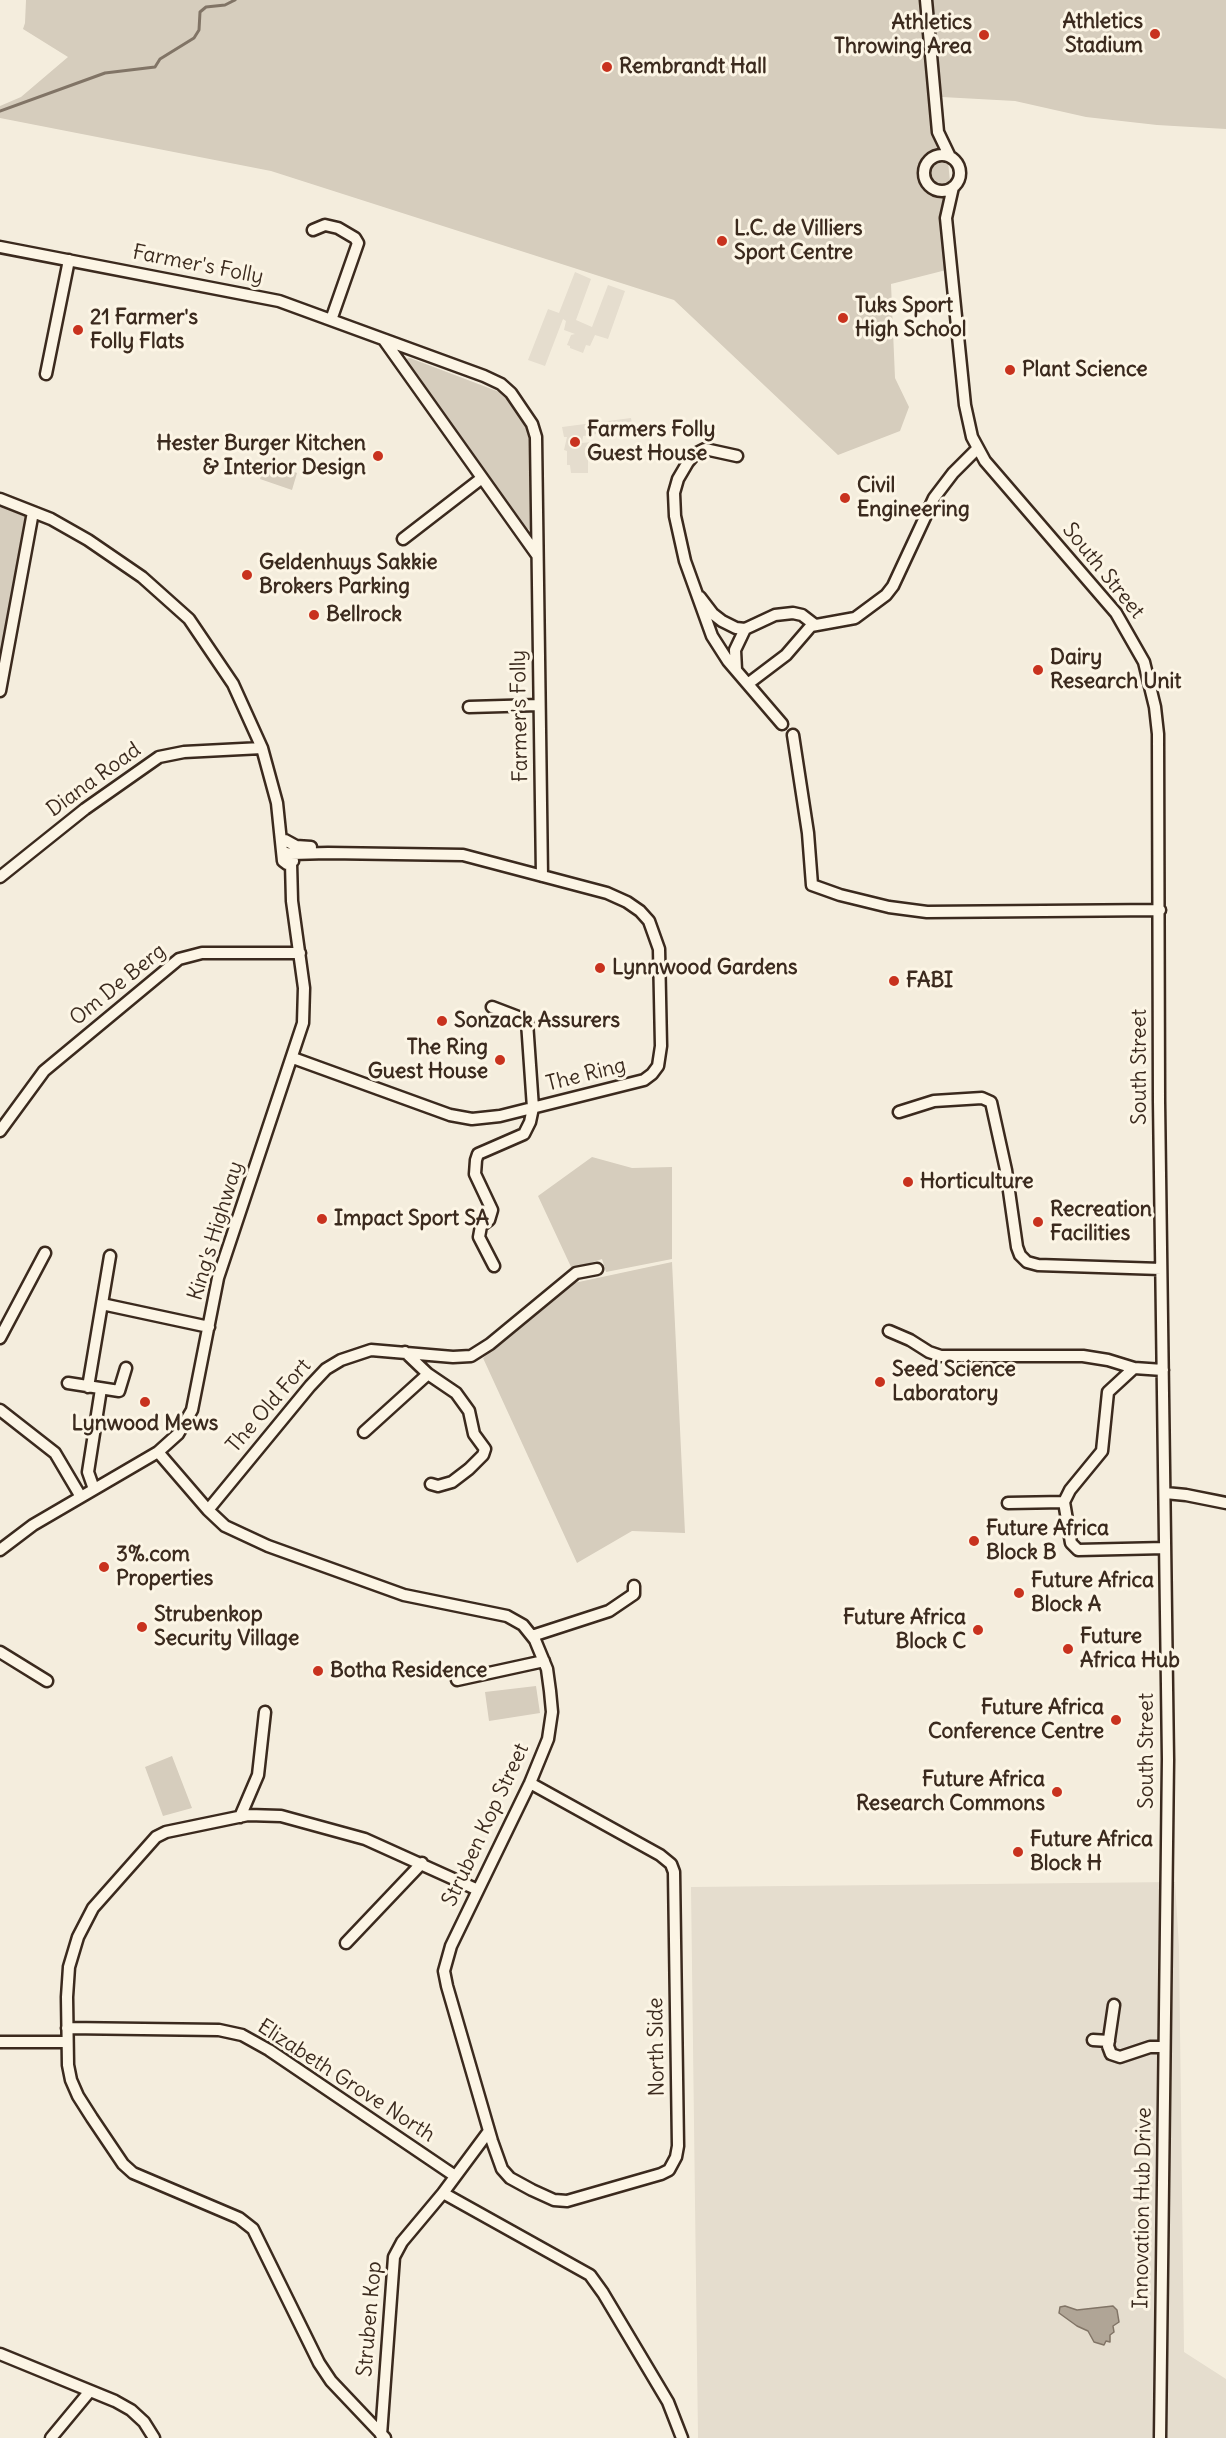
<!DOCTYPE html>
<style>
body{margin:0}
canvas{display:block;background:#f4eddd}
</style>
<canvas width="1226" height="2438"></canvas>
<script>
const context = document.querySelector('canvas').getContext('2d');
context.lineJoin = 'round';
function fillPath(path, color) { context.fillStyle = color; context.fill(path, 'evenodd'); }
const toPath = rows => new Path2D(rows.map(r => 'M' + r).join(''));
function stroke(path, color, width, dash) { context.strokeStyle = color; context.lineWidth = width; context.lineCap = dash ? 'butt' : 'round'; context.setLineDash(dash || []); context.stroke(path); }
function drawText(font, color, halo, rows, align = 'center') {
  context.font = font + ' Delius,sans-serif'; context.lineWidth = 6; context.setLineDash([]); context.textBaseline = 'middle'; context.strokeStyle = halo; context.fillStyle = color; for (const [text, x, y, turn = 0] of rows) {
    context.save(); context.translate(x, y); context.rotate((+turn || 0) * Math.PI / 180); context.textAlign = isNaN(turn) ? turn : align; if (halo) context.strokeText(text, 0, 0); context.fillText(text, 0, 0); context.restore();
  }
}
fillPath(toPath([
 [575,272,591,279,576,320,592,327,608,285,625,291,608,339,595,335,590,346,586,345,583,353,570,348,570,346,567,345,571,335,575,334,564,330,566,321,563,319,545,366,528,360,548,309,559,313],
 [631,418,633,429,583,436,582,443,591,442,591,454,588,454,588,473,571,473,570,465,567,465,567,451,564,450,567,437,564,437,562,427],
 [1175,1882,1179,1947,1184,2352,1226,2379,1226,2438,698,2438,691,1887]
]), '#e5ddce');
fillPath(toPath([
 [26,0,1226,0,1226,129,1157,125,1086,117,1015,101,942,97,958,267,891,284,895,378,909,407,900,431,838,455,674,300,271,171,0,118,0,106,21,97,68,57,23,29,25,23],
 [410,358,502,393,517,411,529,430,531,438,532,531,526,528,405,359],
 [265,461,297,473,292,490,260,479],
 [0,507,27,517,0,690],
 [592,1157,632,1168,672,1167,672,1259,606,1272,602,1259,572,1269,538,1196],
 [672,1262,685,1533,632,1531,577,1563,483,1358,574,1283],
 [536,1686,540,1713,489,1721,485,1692],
 [172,1756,192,1808,163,1816,145,1767]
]), '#d6cdbd');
const water = toPath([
 [1065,2306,1077,2310,1113,2306,1117,2310,1119,2322,1113,2326,1114,2332,1110,2335,1110,2342,1106,2341,1104,2345,1094,2342,1088,2331,1077,2326,1059,2313,1060,2307,1065,2306]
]);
fillPath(water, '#b0a596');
stroke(water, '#817466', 1.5);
stroke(toPath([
 [0,111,105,73,155,67,160,59,194,38,199,30,200,12,206,7,225,5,235,0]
]), '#817466', 3);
const street = toPath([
 [926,0,938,132,950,157],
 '924 173a18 18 0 1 1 36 0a18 18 0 1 1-36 0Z',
 [953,187,946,218,965,405,972,437,985,461,1116,613,1144,662,1155,707,1158,734,1159,1101,1168,1759,1160,2438],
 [313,230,325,225,338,228,355,238,358,243,331,320],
 [0,247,279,301,484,376,501,384,511,393,532,424,536,437,542,876],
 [384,340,537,555],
 [46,374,69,260],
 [737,456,705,449,695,454,688,462,678,479,674,493,675,516,685,561,712,636,728,661,782,724],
 [0,499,51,519,88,540,142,577,189,619,233,684,262,748,277,803,283,861,287,864,293,861,291,854,287,853,283,856],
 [403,539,482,478],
 [700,597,713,614,722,621,736,628,745,629,775,615,793,613,802,615,815,625],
 [736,670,735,650,745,629],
 [749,683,786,655,811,626,855,618,886,595,893,586,934,498,953,473,977,449],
 [0,691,33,512],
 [469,707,539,705],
 [793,735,808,833,812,885,840,895,889,907,927,912,1160,910],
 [285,840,296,846,311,847],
 [291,854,328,853,463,855,607,893,627,902,640,911,649,921,659,949,661,1046,658,1066,652,1074,644,1080,500,1116,472,1119,450,1115,293,1058],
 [0,877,85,809,159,757,184,752,262,748],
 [492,1007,526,1020,527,1022,533,1108,530,1122,524,1134,485,1151,478,1154,476,1160,475,1174,492,1210,489,1220,481,1226,479,1237,494,1266],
 [899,1112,934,1101,982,1098,991,1102,1006,1170,1017,1247,1020,1255,1027,1262,1038,1265,1161,1269],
 [0,1131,44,1071,179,959,202,953,300,953],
 [102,1304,209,1327],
 [889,1331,910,1340,929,1352,941,1356,1083,1356,1108,1360,1134,1368,1163,1370],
 [0,1338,45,1253],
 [405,1352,428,1374,456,1393,469,1411,474,1434,485,1449,483,1455,469,1469,452,1482,438,1486,431,1484],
 [68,1383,119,1391,126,1368],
 [88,1387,110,1256],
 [0,1410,55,1453,81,1497],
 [364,1432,428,1374],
 [158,1452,208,1510,225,1526,268,1546,404,1595,507,1616,523,1625,535,1640,547,1669,550,1691,552,1712,548,1739,530,1783,451,1946,444,1971,447,1986,492,2141,502,2169,510,2178,532,2190,554,2200,567,2201,661,2174,669,2170,676,2157,678,2146,674,1872,671,1864,660,1855,530,1783],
 [94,1489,88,1472,101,1389],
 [1165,1493,1186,1495,1226,1503],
 [1064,1502,1070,1490,1102,1451,1108,1392,1134,1368],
 [1008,1503,1064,1502,1071,1543,1078,1550,1165,1548],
 [208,1510,310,1386,326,1369,341,1360,371,1350,453,1357,471,1356,490,1344,576,1273,597,1269],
 [0,1550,33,1525,158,1452,178,1434,192,1410,218,1278,303,1023,304,988,292,901,291,863],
 [532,1636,609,1611,634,1594,634,1586],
 [0,1652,47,1681],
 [457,1680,544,1661],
 [240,1817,258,1775,265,1712],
 [346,1943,422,1863],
 [1114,2005,1108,2046,1111,2054,1120,2057,1150,2047,1164,2047],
 [67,2028,219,2030,242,2035,269,2050,455,2176],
 [1093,2040,1109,2041],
 [0,2042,67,2042],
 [443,2193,590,2275,603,2293,668,2402,682,2438],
 [0,2354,115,2401,131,2410,144,2422,154,2438],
 [381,2435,394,2257,402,2242,443,2193,489,2131],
 [51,2438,90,2391],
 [385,2438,331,2381,319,2363,253,2229,239,2218,133,2173,123,2164,92,2118,78,2096,71,2080,68,2065,67,1997,69,1967,78,1937,93,1908,156,1837,166,1832,248,1815,281,1816,365,1839,478,1890]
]);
stroke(street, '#3b2a1e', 15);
stroke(street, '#fcf5e5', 10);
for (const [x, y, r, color] of [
 [1155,34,6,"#c8321e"],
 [984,35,6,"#c8321e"],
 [607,67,6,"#c8321e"],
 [722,241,6,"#c8321e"],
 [843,318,6,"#c8321e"],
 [78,330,6,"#c8321e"],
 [1010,370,6,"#c8321e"],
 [575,442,6,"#c8321e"],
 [378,456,6,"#c8321e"],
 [845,498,6,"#c8321e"],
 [247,575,6,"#c8321e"],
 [314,615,6,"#c8321e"],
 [1038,670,6,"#c8321e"],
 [600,968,6,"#c8321e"],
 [894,981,6,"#c8321e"],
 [442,1021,6,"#c8321e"],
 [500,1060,6,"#c8321e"],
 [908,1182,6,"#c8321e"],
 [322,1219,6,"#c8321e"],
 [1038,1222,6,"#c8321e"],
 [880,1382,6,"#c8321e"],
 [145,1402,6,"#c8321e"],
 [974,1541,6,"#c8321e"],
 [104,1567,6,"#c8321e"],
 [1019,1593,6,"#c8321e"],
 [142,1627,6,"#c8321e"],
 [978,1630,6,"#c8321e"],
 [1068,1649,6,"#c8321e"],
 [318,1671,6,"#c8321e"],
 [1116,1720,6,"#c8321e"],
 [1057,1792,6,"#c8321e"],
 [1018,1852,6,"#c8321e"]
]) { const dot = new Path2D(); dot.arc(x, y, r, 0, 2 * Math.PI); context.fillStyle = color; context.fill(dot); stroke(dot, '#fcf5e5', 2); }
drawText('bold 21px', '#3b2a1e', '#fcf5e5', [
 ["Athletics",1143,22,"right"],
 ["Stadium",1143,46,"right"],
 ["Athletics",972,23,"right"],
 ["Throwing Area",972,47,"right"],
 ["Rembrandt Hall",619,67],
 ["L.C. de Villiers",734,229],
 ["Sport Centre",734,253],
 ["Tuks Sport",855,306],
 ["High School",855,330],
 ["21 Farmer's",90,318],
 ["Folly Flats",90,342],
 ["Plant Science",1022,370],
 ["Farmers Folly",587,430],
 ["Guest House",587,454],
 ["Hester Burger Kitchen",366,444,"right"],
 ["& Interior Design",366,468,"right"],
 ["Civil",857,486],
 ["Engineering",857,510],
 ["Geldenhuys Sakkie",259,563],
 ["Brokers Parking",259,587],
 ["Bellrock",326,615],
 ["Dairy",1050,658],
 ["Research Unit",1050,682],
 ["Lynnwood Gardens",612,968],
 ["FABI",906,981],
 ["Sonzack Assurers",454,1021],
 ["The Ring",488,1048,"right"],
 ["Guest House",488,1072,"right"],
 ["Horticulture",920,1182],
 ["Recreation",1050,1210],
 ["Facilities",1050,1234],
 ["Impact Sport SA",334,1219],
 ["Seed Science",892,1370],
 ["Laboratory",892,1394],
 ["Lynwood Mews",145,1424,"center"],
 ["Future Africa",986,1529],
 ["Block B",986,1553],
 ["3%.com",116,1555],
 ["Properties",116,1579],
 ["Future Africa",1031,1581],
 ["Block A",1031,1605],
 ["Strubenkop",154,1615],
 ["Security Village",154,1639],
 ["Future Africa",966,1618,"right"],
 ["Block C",966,1642,"right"],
 ["Future",1080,1637],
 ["Africa Hub",1080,1661],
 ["Botha Residence",330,1671],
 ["Future Africa",1104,1708,"right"],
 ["Conference Centre",1104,1732,"right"],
 ["Future Africa",1045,1780,"right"],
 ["Research Commons",1045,1804,"right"],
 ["Future Africa",1030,1840],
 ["Block H",1030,1864]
], 'left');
drawText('21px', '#3b2a1e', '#fcf5e5', [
 ["Farmer's Folly",198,265,11],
 ["South Street",1103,571,51],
 ["Farmer's Folly",520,716,-91],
 ["Diana Road",94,780,-36],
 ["Om De Berg",118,985,-39],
 ["South Street",1140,1067,-90],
 ["The Ring",586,1075,-14],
 ["King's Highway",216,1231,-73],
 ["The Old Fort",269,1406,-49],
 ["South Street",1147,1751,-90],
 ["Struben Kop Street",486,1825,-65],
 ["North Side",657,2047,-91],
 ["Elizabeth Grove North",346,2081,33],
 ["Innovation Hub Drive",1143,2208,-89],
 ["Struben Kop",370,2319,-85]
]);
</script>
